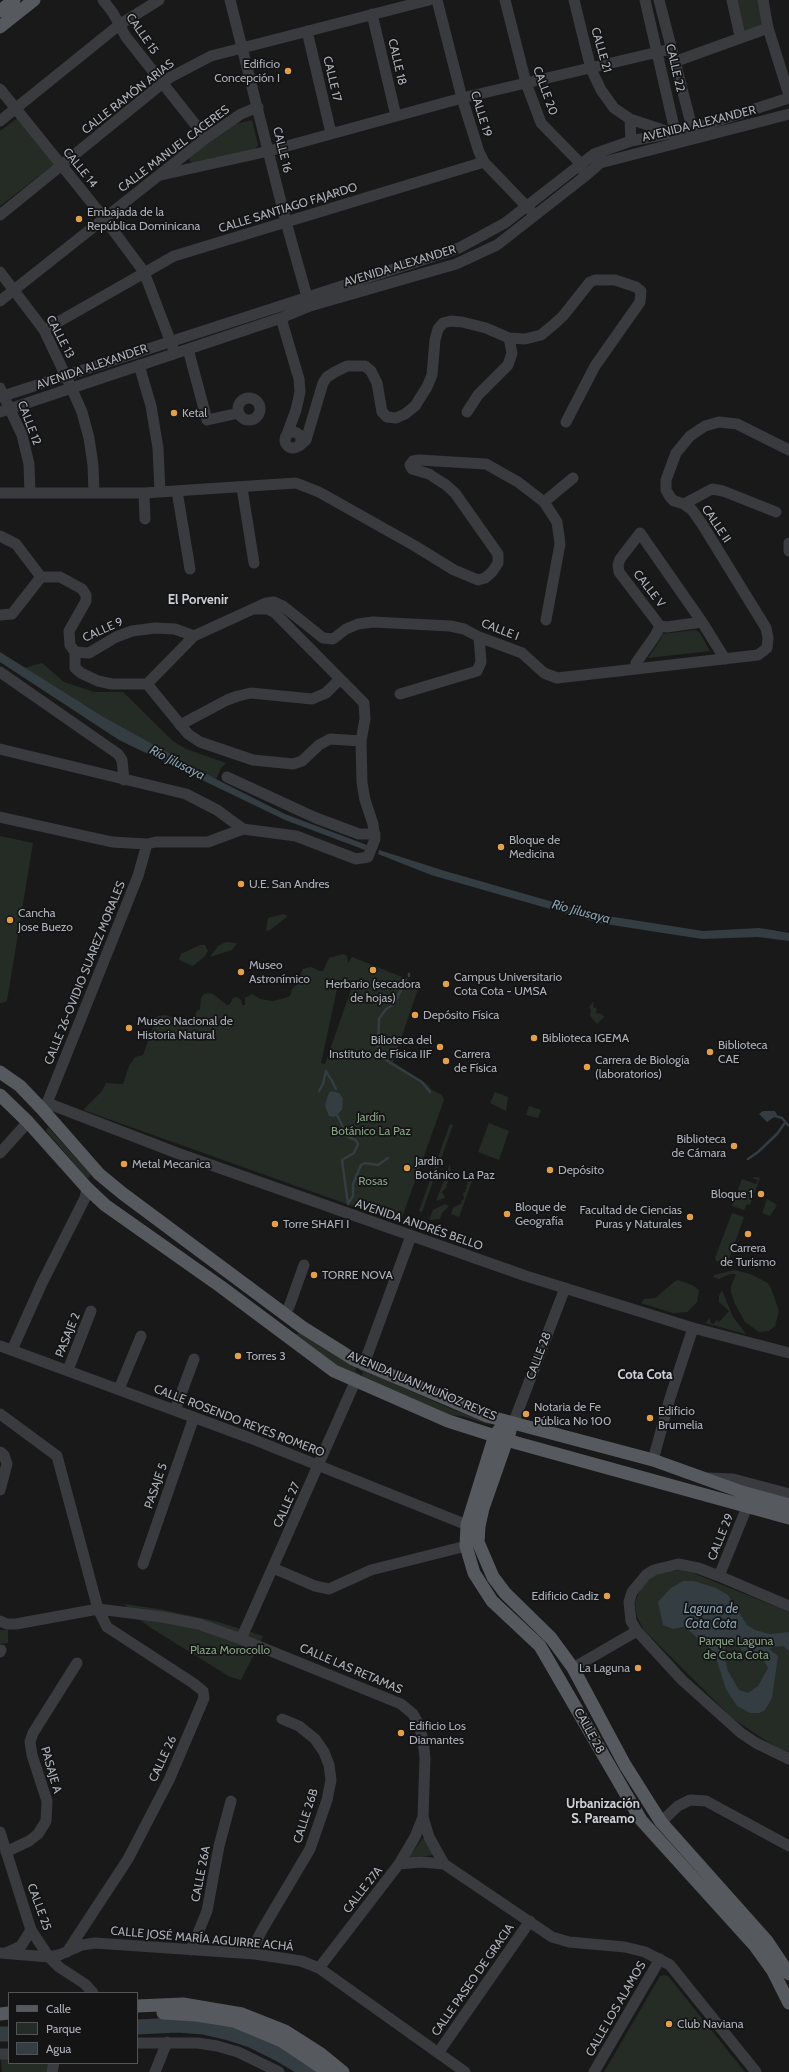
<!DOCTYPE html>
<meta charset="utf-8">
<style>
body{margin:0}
#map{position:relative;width:789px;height:2072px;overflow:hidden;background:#19191a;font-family:Cabin,sans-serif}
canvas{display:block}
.legend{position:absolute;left:8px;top:1992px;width:130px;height:72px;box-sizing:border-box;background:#141415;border:1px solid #515357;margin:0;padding:5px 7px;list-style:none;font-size:12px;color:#acb1b9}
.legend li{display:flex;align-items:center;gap:8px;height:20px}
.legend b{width:20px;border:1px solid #515357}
</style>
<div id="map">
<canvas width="789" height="2072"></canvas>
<ul class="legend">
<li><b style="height:5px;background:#56595e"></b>Calle</li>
<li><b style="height:11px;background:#252c25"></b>Parque</li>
<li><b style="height:11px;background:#333d42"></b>Agua</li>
</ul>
</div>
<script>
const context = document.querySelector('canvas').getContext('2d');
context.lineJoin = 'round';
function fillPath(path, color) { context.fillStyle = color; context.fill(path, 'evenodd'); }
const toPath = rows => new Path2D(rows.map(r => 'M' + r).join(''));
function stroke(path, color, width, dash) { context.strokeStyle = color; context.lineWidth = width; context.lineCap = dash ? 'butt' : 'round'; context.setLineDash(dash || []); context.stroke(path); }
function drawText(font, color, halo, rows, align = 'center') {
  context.font = font + ' Cabin,sans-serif'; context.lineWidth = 3.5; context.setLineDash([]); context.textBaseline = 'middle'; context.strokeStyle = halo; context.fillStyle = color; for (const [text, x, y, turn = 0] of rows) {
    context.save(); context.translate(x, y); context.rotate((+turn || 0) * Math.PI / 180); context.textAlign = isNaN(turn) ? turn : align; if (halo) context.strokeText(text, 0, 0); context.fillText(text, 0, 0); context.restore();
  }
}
fillPath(toPath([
 [736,0,759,0,765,25,742,31],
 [19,117,56,163,0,206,0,131],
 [252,120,258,145,255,150,193,164,189,160,190,153,228,126],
 [695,630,700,633,710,651,648,658,661,639,662,634],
 [42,663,64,682,94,692,123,692,173,741,186,749,226,763,221,768,216,779,102,716,24,668],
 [0,836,33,843,7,1001,2,1003,0,1003],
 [283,914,288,916,270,930,266,931,268,918],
 [226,942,237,943,232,950,210,957,218,946],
 [200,945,205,945,208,951,204,957,193,966,181,961,179,959,181,954],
 [343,954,347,956,348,963,352,957,407,979,419,986,393,1062,428,1085,432,1090,442,1095,444,1100,400,1223,83,1110,102,1091,106,1083,123,1084,129,1066,135,1057,143,1055,157,1016,166,1015,194,1026,196,1012,200,1009,201,998,204,994,209,993,213,994,227,1005,230,1004,233,998,237,997,241,1000,242,1005,245,1005,245,998,252,994,260,999,273,1001,285,998,290,996,292,989,297,984,303,969,311,967,320,971,323,971,329,958],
 [339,980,353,984,325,1064,321,1063],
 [594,1001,593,1007,597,1009,596,1013,602,1014,604,1017,597,1024,590,1016,591,1010,589,1007],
 [495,1092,508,1097,506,1111,490,1103],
 [529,1106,541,1110,538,1118,526,1115],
 [489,1123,509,1131,499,1160,478,1152],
 [450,1124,453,1125,422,1212,419,1211],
 [48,1127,90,1174,90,1177,87,1178,46,1131],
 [450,1164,451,1176,448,1176,448,1183,446,1184,447,1187,442,1192,445,1198,436,1201],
 [755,1177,760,1178,750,1205,747,1204,744,1210,732,1206,742,1179,756,1184,758,1180,752,1178],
 [472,1181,459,1217,451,1214,453,1208,462,1203,461,1201,464,1199,463,1193,466,1192,465,1190,467,1188,466,1186,468,1184,467,1182],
 [767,1199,777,1205,770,1216,762,1213],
 [445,1204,449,1206,442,1213,440,1219,429,1220,433,1210],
 [732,1213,744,1217,729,1259,727,1262,716,1261,715,1258],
 [734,1270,750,1274,768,1283,771,1288,779,1311,775,1326,769,1331,759,1332,745,1322,735,1304,731,1292,731,1286,736,1274,730,1274,719,1279,713,1277,714,1275],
 [678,1280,692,1285,699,1290,697,1302,687,1312,673,1313,641,1303,644,1299,655,1298,674,1282],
 [722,1290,733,1317,746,1334,705,1323,710,1318,710,1321,712,1324,715,1323,716,1320,719,1322,729,1311,719,1302,719,1296],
 [299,1332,342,1360,357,1367,355,1371,360,1374,359,1376,341,1368,292,1334,298,1334],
 [359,1368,451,1409,489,1423,490,1425,462,1416,449,1415,361,1377,363,1372,359,1370],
 [681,1570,693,1573,789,1612,789,1753,777,1748,732,1718,644,1630,637,1617,635,1602,641,1588,653,1576,669,1571],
 [125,1604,159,1609,215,1621,263,1636,241,1680,230,1677,151,1628,129,1612],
 [0,1630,8,1630,8,1643,0,1644],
 [423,1838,435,1855,408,1858],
 [664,1975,668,1976,745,2072,604,2072,660,1976],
 [1,2059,9,2059,9,2063,52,2063,50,2072,2,2072]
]), '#252c25');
fillPath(toPath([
 [0,652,102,716,216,779,285,814,367,845,365,850,285,820,119,740,0,662],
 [379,850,445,871,595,914,703,931,759,928,772,930,789,933,789,941,758,937,702,939,599,923,431,875,378,854],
 [331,1091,339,1093,343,1098,342,1110,334,1117,329,1116,325,1106,328,1095],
 [763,1111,775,1111,777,1115,767,1122,759,1114],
 [683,1581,694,1581,716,1588,728,1595,747,1625,755,1630,770,1634,789,1632,789,1651,783,1646,772,1647,769,1649,778,1656,772,1698,765,1710,759,1713,750,1713,737,1706,726,1689,714,1652,686,1628,682,1627,673,1629,663,1625,658,1602,671,1588],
 [728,1641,733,1641,743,1651,753,1651,761,1656,768,1668,758,1686,748,1693,739,1690,728,1671,723,1652]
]), '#333d42');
stroke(toPath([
 [409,976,409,974],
 [378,1047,379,1019,386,1009,394,1004,406,980],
 [378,1050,381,1056],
 [384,1059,422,1082,430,1092],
 [331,1079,336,1089],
 [319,1091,323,1084,326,1071,330,1078],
 [337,1115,348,1137,356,1140,358,1144,354,1153,342,1160,348,1204,353,1196,353,1184,361,1165,365,1163,378,1165,388,1158],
 [775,1116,782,1118,788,1125],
 [759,1151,777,1134,784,1124],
 [748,1159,758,1152]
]), '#333d42', 2.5);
stroke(toPath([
 [137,2027,178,2025,203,2027,229,2033,253,2041,281,2055,309,2072],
 [0,2034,9,2034]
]), '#333d42', 15);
stroke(toPath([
 [103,0,113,13,126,37,206,138],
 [230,0,286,222,309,304],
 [437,0,462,98,479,152,484,162,531,211],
 [505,0,526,83,541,123,581,164,583,171],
 [574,0,591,69,601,90,614,108,630,119,669,132],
 [645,0,677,140],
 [659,0,694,135],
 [732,0,740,36],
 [763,0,768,28,789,95],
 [372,14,396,116],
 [307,31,331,133],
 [674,62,768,28],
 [0,89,104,218,144,272,173,348],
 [630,119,631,141],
 [0,121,119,25,159,0],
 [161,175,269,151,462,98,671,49],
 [0,215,169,78,211,56,429,0],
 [0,272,44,330,71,387,82,412,89,438,93,465,94,493],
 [0,301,206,138,241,114,258,107],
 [281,318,299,379,300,392,296,410,286,437],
 [44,330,174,256,484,162],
 [188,349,207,420,239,413],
 [139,365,151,406,158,448,160,492],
 [0,388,22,435,29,464,30,493],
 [0,397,459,248,505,223,594,154,631,141,692,129,789,98],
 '238 409a11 11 0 1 1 22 0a11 11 0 1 1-22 0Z',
 [0,412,281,318,310,306,456,264,497,245,584,177,600,163,789,114],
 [467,412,478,395,508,365,512,353,509,338],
 '285 440a8 8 0 1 1 16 0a8 8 0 1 1-16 0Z',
 [299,446,306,440,323,383,327,377,335,372,347,366,365,366,371,371,377,383,382,412,387,417,396,418,405,414,415,406,427,387,432,375,435,340,438,329,443,323,451,321,462,322,486,328,509,338,525,339,541,335,552,326,563,316,590,282,595,280,615,280,636,287,641,291,640,302,595,366,566,422],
 [242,488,254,563],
 [177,491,190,569],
 [0,493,144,493,296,483,319,492,415,546,454,570,478,580,485,578,492,572,498,563,498,554,455,493,446,485,429,474,412,469,410,465,413,461,419,460,486,464,518,482,544,502,557,522,560,544,546,620],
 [144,493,145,519],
 [544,502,573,478],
 [684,504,712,489,723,491,776,512],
 [0,536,16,544,41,577,60,577,82,589,86,595,86,601,69,631,70,645,75,652,89,653,116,637,132,631,155,628,175,629,194,636],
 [789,543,789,551],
 [0,615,12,614,41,577],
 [702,622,667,627,660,626,619,572,618,565,620,559,640,533,702,622,725,659],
 [75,652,75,668,81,673,98,681,112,684,147,684,194,636,266,603,274,602,283,606,323,638,333,639,346,629,358,624,373,622,450,626,464,629,479,637,522,653,544,673,557,678,758,655,767,648,768,638,766,628,702,524,692,510,684,504,674,501,670,497,666,490,666,480,676,453,690,436,705,426,719,422,737,424,789,450],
 [636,669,636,663,655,636,660,626],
 [0,672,118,754,122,760,124,780],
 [147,684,188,734,200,742,253,760,293,764,302,761,319,745,330,739,361,741],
 [400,694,477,671,481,662,479,637],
 [180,725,227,700,238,696,251,693,312,699,326,693,340,679],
 [0,749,186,794,217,810,243,829,296,836,356,859,368,857,375,839,373,824,365,800,362,783,361,741,365,719,364,703,275,613,268,609,256,609],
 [227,777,316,818,359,834,375,834],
 [0,817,112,842,147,844,156,842,208,842,243,829],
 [47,1103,177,1153,526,1276,693,1328,789,1353],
 [42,1109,47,1103,138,876,147,844],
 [0,1153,28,1122],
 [289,1307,304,1265],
 [0,1346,250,1438,467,1525],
 [12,1350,42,1283,85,1198,87,1188],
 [364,1364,411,1236],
 [68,1370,91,1311],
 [119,1389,141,1336],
 [175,1410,194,1359],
 [0,1414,57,1456,98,1609,107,1627,193,1683,203,1691,204,1698,169,1780,128,1859,67,1952],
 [513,1424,565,1288],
 [0,1452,4,1455,7,1464,0,1490],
 [653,1460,670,1398,693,1328],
 [708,1478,733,1479,789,1494],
 [143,1564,194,1417],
 [273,1568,315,1586,329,1589,371,1570,466,1546],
 [719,1576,747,1507],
 [789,1606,719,1576,698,1568,678,1564,654,1570,646,1575,632,1592,629,1602,631,1621,637,1631,682,1680,741,1733,756,1743,789,1759],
 [0,1621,7,1624,16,1624,98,1609,162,1617,199,1624,241,1639,401,1704,413,1714,419,1725,423,1740,425,1758,423,1817,429,1837,444,1864,552,1937,569,1942,625,1947,645,1952,670,1965,756,2072],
 [241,1639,355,1382],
 [0,1652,1,1650],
 [573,1668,637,1631],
 [661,1822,678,1806,690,1800,706,1801,789,1846],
 [0,1832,31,1930,49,1957,59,1967,85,1984,93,1993],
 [6,1852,29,1841,38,1834,46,1821,47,1801,32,1755,30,1742,33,1733,77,1663],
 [399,1864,415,1837,423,1817],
 [191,1950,207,1911,219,1846,231,1801],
 [0,1953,49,1957,59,1955,82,1945,95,1943,255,1954,301,1961,319,1968,465,2072],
 [6,1953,21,1946,31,1930],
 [255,1954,256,1942,262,1930,310,1849,327,1800,331,1780,329,1765,324,1752,315,1739,299,1726,282,1719],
 [319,1968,399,1864,421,1862,444,1864],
 [137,2043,198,2043,217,2046,238,2052,279,2072],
 [438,2053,530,1921],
 [0,2054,9,2054],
 [52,2072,54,2063],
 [155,2072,167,2042],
 [594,2072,660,1959]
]), '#3a3b3f', 11);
stroke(toPath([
 [0,11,14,0],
 [0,27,34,0],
 [0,1072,20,1086,42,1109,99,1174,122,1193,302,1327,353,1359,487,1416,653,1460,742,1492,789,1505],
 [0,1095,28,1122,87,1188,105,1205,220,1286,334,1371,448,1421,517,1443,789,1518],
 [500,1429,495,1435,467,1525,466,1546,474,1573,492,1601,540,1646,641,1820,755,1946,773,1971,789,2003],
 [510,1431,483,1508,479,1526,478,1542,493,1577,505,1593,551,1638,573,1668,625,1765,661,1822,767,1941,789,1974],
 [137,2006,183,2004,242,2014,285,2031,321,2054,343,2072],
 [163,2013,196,2015,234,2021,282,2041,328,2072],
 [0,2014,9,2013]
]), '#56595e', 13);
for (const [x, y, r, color] of [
 [288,71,4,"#e2a04a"],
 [79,219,4,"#e2a04a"],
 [174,413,4,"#e2a04a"],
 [501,847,4,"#e2a04a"],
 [241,884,4,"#e2a04a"],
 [10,920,4,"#e2a04a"],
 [373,970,4,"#e2a04a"],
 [241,972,4,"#e2a04a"],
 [446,984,4,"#e2a04a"],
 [415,1015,4,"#e2a04a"],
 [129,1028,4,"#e2a04a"],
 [534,1038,4,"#e2a04a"],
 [440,1047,4,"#e2a04a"],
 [710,1052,4,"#e2a04a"],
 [446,1061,4,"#e2a04a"],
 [587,1067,4,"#e2a04a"],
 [734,1146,4,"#e2a04a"],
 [124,1164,4,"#e2a04a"],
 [407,1168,4,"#e2a04a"],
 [550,1170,4,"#e2a04a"],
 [761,1194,4,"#e2a04a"],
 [507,1214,4,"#e2a04a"],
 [690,1217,4,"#e2a04a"],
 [275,1224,4,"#e2a04a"],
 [748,1234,4,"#e2a04a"],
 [314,1275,4,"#e2a04a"],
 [238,1356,4,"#e2a04a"],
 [526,1414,4,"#e2a04a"],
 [650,1418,4,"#e2a04a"],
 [607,1596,4,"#e2a04a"],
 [638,1668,4,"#e2a04a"],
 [401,1733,4,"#e2a04a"],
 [669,2024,4,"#e2a04a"]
]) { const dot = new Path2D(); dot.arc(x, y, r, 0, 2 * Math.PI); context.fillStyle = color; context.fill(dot); stroke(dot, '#141415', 1.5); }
drawText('12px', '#acb1b9', '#141415', [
 ["CALLE 15",142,34,55],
 ["CALLE 21",601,50,74],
 ["CALLE 18",397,62,77],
 ["CALLE 22",675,68,77],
 ["CALLE 17",332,79,77],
 ["CALLE 20",545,91,70],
 ["CALLE RAMÓN ARIAS",128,97,-38],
 ["CALLE 19",481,114,73],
 ["AVENIDA ALEXANDER",699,124,-14],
 ["CALLE MANUEL CACERES",174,149,-37],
 ["CALLE 16",282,150,76],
 ["CALLE 14",80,168,51],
 ["CALLE SANTIAGO FAJARDO",288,208,-17],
 ["AVENIDA ALEXANDER",400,266,-17],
 ["CALLE 13",60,337,62],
 ["AVENIDA ALEXANDER",92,367,-19],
 ["CALLE 12",29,423,69],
 ["CALLE II",716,524,56],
 ["CALLE V",649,589,52],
 ["CALLE 9",103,630,-24],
 ["CALLE I",500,630,21],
 ["CALLE 26-OVIDIO SUAREZ MORALES",85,973,-68],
 ["AVENIDA ANDRÉS BELLO",419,1225,19],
 ["PASAJE 2",68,1335,-68],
 ["CALLE 28",539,1356,-69],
 ["AVENIDA JUAN MUÑOZ REYES",422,1386,23],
 ["CALLE ROSENDO REYES ROMERO",239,1421,21],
 ["PASAJE 5",156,1486,-71],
 ["CALLE 27",287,1505,-66],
 ["CALLE 29",721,1537,-68],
 ["CALLE LAS RETAMAS",351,1669,23],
 ["CALLE 28",589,1731,61],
 ["CALLE 26",163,1759,-65],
 ["PASAJE A",51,1770,74],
 ["CALLE 26B",306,1816,-72],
 ["CALLE 26A",201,1874,-79],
 ["CALLE 27A",363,1890,-52],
 ["CALLE 25",39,1907,70],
 ["CALLE JOSÉ MARÍA AGUIRRE ACHÁ",202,1939,5],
 ["CALLE PASEO DE GRACIA",473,1980,-55],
 ["CALLE LOS ALAMOS",616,2009,-60]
]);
drawText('12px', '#acb1b9', '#141415', [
 ["Edificio",280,64,"right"],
 ["Concepción I",280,78,"right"],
 ["Embajada de la",87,212],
 ["República Dominicana",87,226],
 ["Ketal",182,413],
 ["Bloque de",509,840],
 ["Medicina",509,854],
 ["U.E. San Andres",249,884],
 ["Cancha",18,913],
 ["Jose Buezo",18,927],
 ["Museo",249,965],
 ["Astronímico",249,979],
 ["Campus Universitario",454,977],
 ["Cota Cota - UMSA",454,991],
 ["Herbario (secadora",373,984,"center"],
 ["de hojas)",373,998,"center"],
 ["Depósito Física",423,1015],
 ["Museo Nacional de",137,1021],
 ["Historia Natural",137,1035],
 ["Biblioteca IGEMA",542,1038],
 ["Bilioteca del",432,1040,"right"],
 ["Instituto de Física IIF",432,1054,"right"],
 ["Biblioteca",718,1045],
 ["CAE",718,1059],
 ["Carrera",454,1054],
 ["de Física",454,1068],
 ["Carrera de Biología",595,1060],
 ["(laboratorios)",595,1074],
 ["Biblioteca",726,1139,"right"],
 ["de Cámara",726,1153,"right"],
 ["Jardin",415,1161],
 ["Botánico La Paz",415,1175],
 ["Metal Mecanica",132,1164],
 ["Depósito",558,1170],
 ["Bloque 1",753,1194,"right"],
 ["Bloque de",515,1207],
 ["Geografía",515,1221],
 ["Facultad de Ciencias",682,1210,"right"],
 ["Puras y Naturales",682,1224,"right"],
 ["Torre SHAFI I",283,1224],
 ["Carrera",748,1248,"center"],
 ["de Turismo",748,1262,"center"],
 ["TORRE NOVA",322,1275],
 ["Torres 3",246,1356],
 ["Notaria de Fe",534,1407],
 ["Pública No 100",534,1421],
 ["Edificio",658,1411],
 ["Brumelia",658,1425],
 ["Edificio Cadiz",599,1596,"right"],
 ["La Laguna",630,1668,"right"],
 ["Edificio Los",409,1726],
 ["Diamantes",409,1740],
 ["Club Naviana",677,2024]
], 'left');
drawText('12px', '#86a285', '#141415', [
 ["Jardín",371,1117],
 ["Botánico La Paz",371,1131],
 ["Rosas",373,1181],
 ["Parque Laguna",736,1641],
 ["de Cota Cota",736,1655],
 ["Plaza Morocollo",230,1650]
]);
drawText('bold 13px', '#cdd0d5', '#141415', [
 ["El Porvenir",198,600],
 ["Cota Cota",645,1375],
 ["Urbanización",603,1804],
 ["S. Pareamo",603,1819]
]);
drawText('italic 13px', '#87a1b0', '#141415', [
 ["Río Jilusaya",177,763,27],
 ["Río Jilusaya",581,912,15],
 ["Laguna de",711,1609],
 ["Cota Cota",711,1624]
]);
</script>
